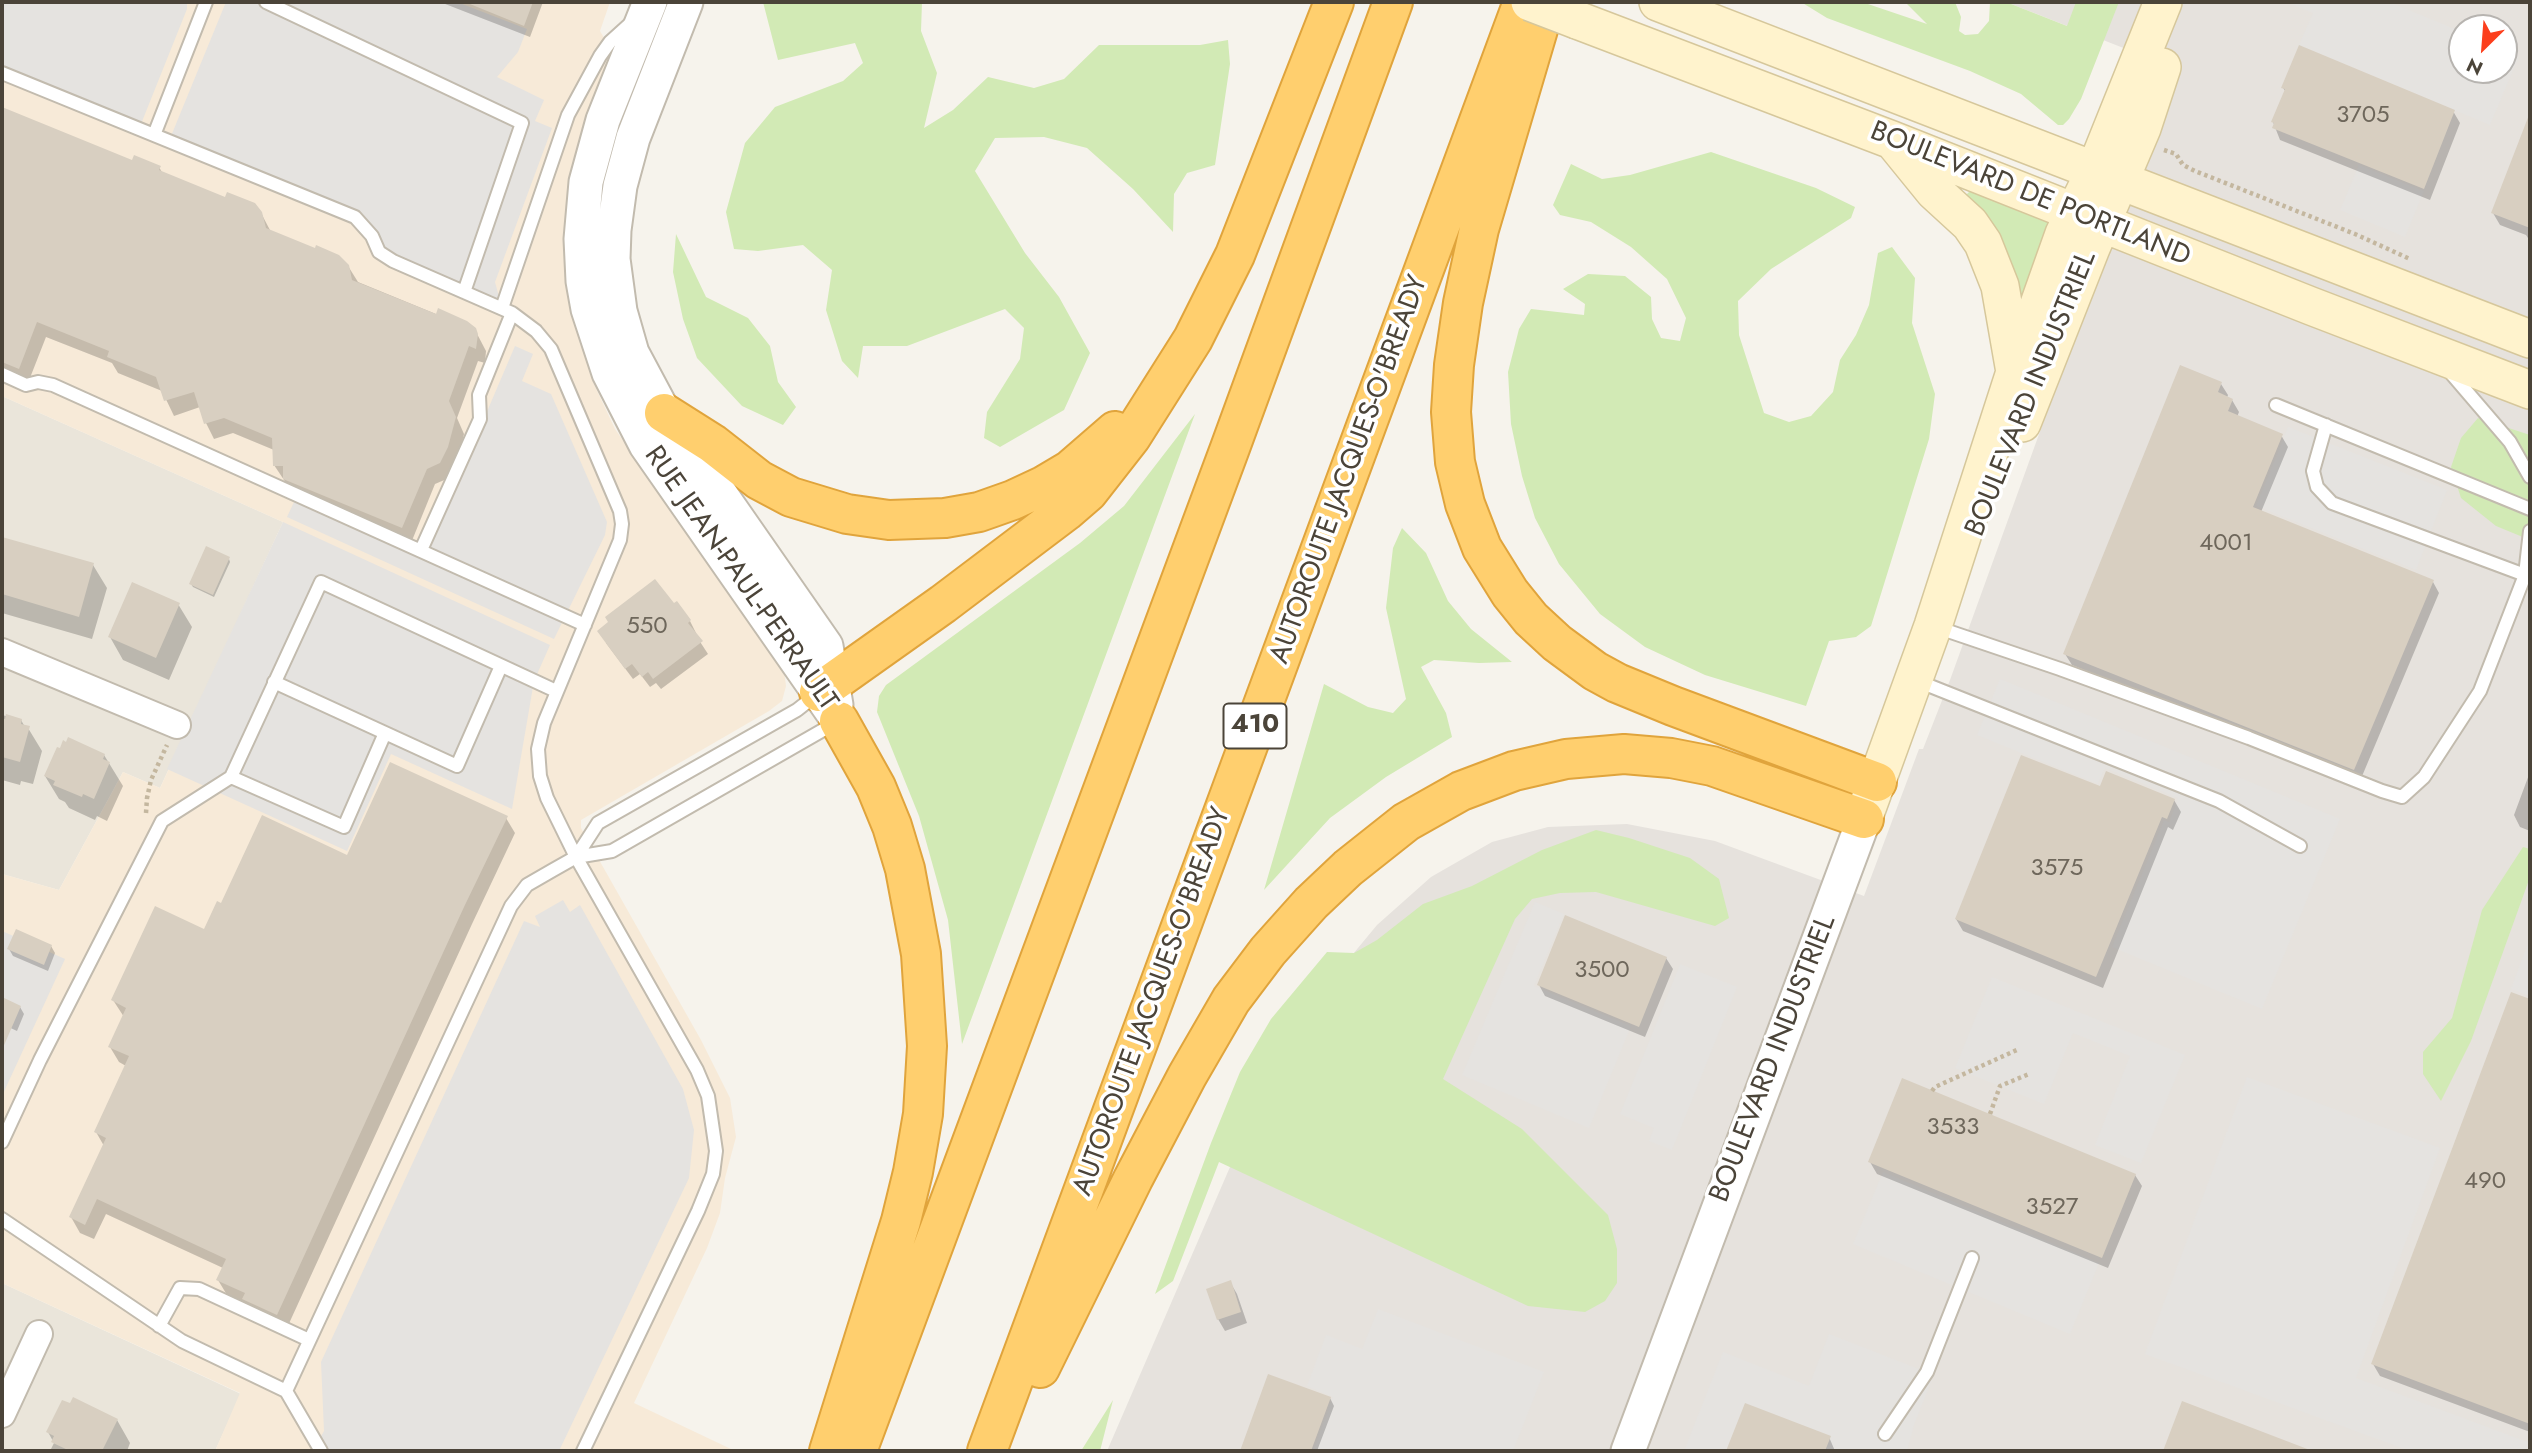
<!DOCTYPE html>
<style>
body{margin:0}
#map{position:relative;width:2532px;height:1453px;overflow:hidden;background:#f6f3ec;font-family:Jost,sans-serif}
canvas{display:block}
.frame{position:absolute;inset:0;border:4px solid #4b4439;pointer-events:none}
.north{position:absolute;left:2448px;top:14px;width:70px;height:70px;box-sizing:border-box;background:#fff;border:2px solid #b7b4b0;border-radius:50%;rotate:205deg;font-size:19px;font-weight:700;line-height:28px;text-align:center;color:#4b4439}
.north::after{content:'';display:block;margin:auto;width:24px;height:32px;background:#fc3f1d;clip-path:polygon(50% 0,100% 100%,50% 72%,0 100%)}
</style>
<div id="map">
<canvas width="2532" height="1453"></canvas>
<div class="frame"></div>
<div class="north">N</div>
</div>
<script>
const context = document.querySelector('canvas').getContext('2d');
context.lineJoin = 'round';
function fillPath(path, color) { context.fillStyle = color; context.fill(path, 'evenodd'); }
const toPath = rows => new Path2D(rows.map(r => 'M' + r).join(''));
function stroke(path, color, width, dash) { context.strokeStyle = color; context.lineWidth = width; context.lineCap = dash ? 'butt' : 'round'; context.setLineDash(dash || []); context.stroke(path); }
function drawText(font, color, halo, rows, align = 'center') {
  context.font = font + ' Jost,sans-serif'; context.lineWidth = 7; context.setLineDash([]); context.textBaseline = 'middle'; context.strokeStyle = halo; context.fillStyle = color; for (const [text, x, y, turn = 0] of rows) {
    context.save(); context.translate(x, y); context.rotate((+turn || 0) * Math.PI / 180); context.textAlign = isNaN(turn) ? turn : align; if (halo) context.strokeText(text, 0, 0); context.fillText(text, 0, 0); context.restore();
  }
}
fillPath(toPath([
 [2,396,283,522,160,788,123,772,59,890,2,874],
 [2,1283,241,1394,215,1451,2,1451]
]), '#eae5da');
fillPath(toPath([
 [2,2,610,2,600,31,617,60,577,324,593,382,615,429,784,670,786,686,782,701,769,711,581,820,581,828,701,1040,730,1098,736,1137,725,1178,720,1213,707,1248,634,1403,731,1449,730,1451,215,1451,240,1393,2,1283,2,874,59,890,123,772,160,788,283,522,2,396]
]), '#f7ead8');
fillPath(toPath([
 [2006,2,2530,2,2530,1451,1107,1451,1230,1167,1287,1047,1334,977,1377,925,1431,877,1492,842,1548,827,1627,824,1715,841,1864,896,1919,749,1923,749,1950,680,2172,67],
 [2462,28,2504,28,2504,70,2462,70]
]), '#e6e2dd');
fillPath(toPath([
 [763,2,922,2,921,31,937,73,924,128,953,110,988,77,1034,88,1064,79,1099,45,1200,45,1228,40,1230,64,1215,165,1187,173,1174,194,1173,232,1133,189,1087,148,1044,137,995,138,975,171,1025,253,1059,297,1090,353,1064,410,1000,447,984,438,987,412,1020,359,1024,328,1005,309,907,346,863,346,858,378,842,361,826,310,832,270,803,245,758,251,734,249,726,212,745,143,775,107,843,81,863,63,855,43,778,60],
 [1801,2,1862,2,1927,24,1905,2,1955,2,1961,17,1959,31,1965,35,1978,34,1989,21,1990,2,2006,2,2067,26,2076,2,2119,2,2081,99,2069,119,2063,125,2058,125,2021,94,1970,71,1827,18],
 [1711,152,1816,188,1855,207,1851,218,1771,269,1738,301,1739,335,1764,413,1789,422,1811,416,1833,392,1840,360,1856,335,1869,305,1878,253,1892,247,1915,278,1912,323,1935,394,1929,439,1871,626,1856,637,1829,641,1806,706,1705,675,1645,647,1600,614,1559,564,1535,518,1522,476,1511,424,1508,372,1519,329,1531,309,1584,315,1585,304,1563,289,1588,274,1625,276,1651,297,1652,319,1661,338,1680,341,1686,318,1667,279,1631,247,1591,222,1560,215,1553,205,1571,164,1602,179,1630,175],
 [1972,189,2051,220,2024,298,2020,299,1964,197],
 [676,234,706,297,748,318,770,346,778,382,796,407,783,425,742,406,697,358,683,319,673,272],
 [1195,414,962,1044,948,920,919,816,877,712,879,696,886,685,1080,543,1124,506],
 [2478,418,2530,435,2530,540,2496,526,2461,498,2451,467,2461,438],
 [1402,528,1426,553,1448,601,1471,629,1512,662,1479,663,1434,660,1421,667,1446,713,1452,737,1386,777,1330,818,1264,890,1324,684,1368,707,1393,713,1406,699,1386,608,1393,548],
 [1596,830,1629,838,1690,858,1719,879,1729,918,1715,926,1596,892,1560,893,1532,899,1515,919,1443,1079,1522,1129,1608,1215,1617,1249,1617,1283,1605,1301,1585,1312,1528,1306,1219,1162,1173,1281,1155,1294,1211,1143,1240,1072,1271,1019,1327,952,1354,953,1377,940,1423,904,1472,886,1542,850],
 [2523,847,2530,849,2530,877,2471,1041,2441,1101,2423,1074,2423,1052,2452,1018,2482,910],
 [1113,1400,1100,1451,1081,1451]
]), '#d2eab5');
fillPath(toPath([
 [2,2,187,2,187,9,139,129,2,73],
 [226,2,457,2,527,29,518,52,497,77,544,100,535,121,552,128,495,282,502,308,393,261,355,217,169,141],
 [2286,2,2389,2,2462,32,2462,70,2504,70,2504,50,2519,56,2490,125,2299,45,2313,13],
 [2359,165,2424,191,2405,237,2340,210],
 [515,346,533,354,522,381,551,394,607,522,605,535,554,639,287,517,294,502,424,559],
 [2288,427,2447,490,2416,570,2256,506],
 [283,522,550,645,534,681,512,809,391,754,347,851,167,769],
 [2000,679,2340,819,2262,1009,2112,947,2164,820,2169,822,2178,798,2105,768,2098,784,1977,735],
 [563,900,570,912,580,905,683,1089,694,1130,689,1178,559,1451,313,1451,324,1431,321,1362,524,921,540,927,535,916],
 [1535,902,1564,914,1534,986,1631,1026,1589,1128,1462,1075],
 [2,931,65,959,2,1096],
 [2530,938,2530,996,2511,989],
 [1680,964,1737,987,1672,1150,1649,1141,1654,1128,1620,1114],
 [1992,977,2185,1055,2141,1163,2095,1145,2130,1056,2073,1033,2044,1104,1955,1068],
 [2247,1077,2440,1148,2356,1378,2530,1443,2530,1451,2410,1451,2145,1354],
 [1883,1172,2099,1263,2070,1334,1853,1244],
 [1378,1309,1544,1372,1513,1451,1313,1451,1333,1397,1307,1386,1326,1335,1362,1349],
 [1829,1334,1934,1375,1914,1425,1907,1451,1684,1451,1723,1352,1809,1386]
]), '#e5e3e0');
fillPath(toPath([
 [440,2,543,2,530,37],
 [2283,88,2453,111,2460,123,2430,200,2280,140,2273,122,2286,92],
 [2,109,133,162,159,167,163,174,261,213,271,232,348,266,358,282,475,330,486,351,485,363,478,361,457,418,464,434,457,464,449,478,435,484,411,543,294,495,274,465,274,450,233,433,214,439,206,423,200,407,174,416,162,391,118,373,112,363,46,337,28,383,2,373],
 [2527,125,2530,126,2530,241,2526,235,2500,225,2493,213],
 [2221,384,2228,395,2227,398,2232,400,2239,412,2237,417,2281,435,2288,447,2261,512,2433,582,2439,593,2360,781,2072,665,2065,654],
 [2,539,93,565,107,588,92,639,2,613],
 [229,559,230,562,214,597,193,587,191,584],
 [178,604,192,627,169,680,123,660,110,637],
 [690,621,696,633,695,634,708,654,661,689,656,683,650,687,640,674,633,679,606,643],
 [2,715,21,720,25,727,28,728,42,751,33,784,21,781,20,785,2,780],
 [104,755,123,786,107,821,97,816,95,820,69,808,65,802,59,799,45,776],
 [2530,772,2530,831,2520,827,2514,815],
 [2101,789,2174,800,2181,812,2173,830,2168,827,2103,988,1963,931,1956,919],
 [506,818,515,833,472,924,286,1330,253,1315,247,1304,227,1295,218,1280,223,1268,106,1214,94,1239,80,1233,71,1217,104,1146,96,1132,126,1066,119,1062,110,1047,124,1017,113,1000,205,931,222,905,348,857],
 [51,946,55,953,48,971,13,956,9,949],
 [1666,958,1673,969,1645,1037,1545,996,1539,985],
 [2513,994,2530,1001,2530,1432,2380,1376,2373,1364],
 [2,999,20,1007,24,1014,17,1031,2,1024],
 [1870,1162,2135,1175,2142,1186,2108,1268,1877,1174],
 [1230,1282,1237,1294,1247,1323,1225,1331,1218,1319],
 [1269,1376,1330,1398,1334,1406,1317,1451,1241,1451],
 [2183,1404,2310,1451,2165,1451],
 [1746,1405,1829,1437,1835,1451,1728,1451],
 [117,1420,130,1443,127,1451,50,1451,54,1443,48,1432]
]), '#0003');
fillPath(toPath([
 [465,2,533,2,524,26],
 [2299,45,2455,110,2424,189,2272,128,2274,123,2271,122,2285,89,2281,88],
 [2,107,132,160,134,155,161,166,159,170,225,197,227,192,255,203,262,212,266,228,315,248,316,245,339,255,349,265,352,280,436,314,438,308,467,321,476,328,478,334,476,349,469,346,449,401,456,417,448,447,440,463,427,469,402,528,283,479,283,466,273,466,272,438,224,418,204,424,194,392,164,401,156,377,107,357,109,351,37,322,19,369,2,362],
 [2529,115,2530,115,2530,228,2491,213],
 [2180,365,2222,382,2218,392,2233,399,2228,411,2283,434,2253,507,2434,580,2354,770,2063,654],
 [2,537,94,563,79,617,2,594],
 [206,546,230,557,213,595,189,584],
 [655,579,674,603,677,601,691,620,688,623,703,641,653,679,648,672,642,677,632,664,625,669,597,631,608,622,605,617],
 [132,582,180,603,156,658,108,637],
 [6,714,22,719,21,724,30,726,20,762,2,757,2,718,5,719],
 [68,737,105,754,103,759,110,762,94,799,83,794,82,797,53,785,55,781,44,776,57,747,60,748,63,740,66,742],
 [2021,755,2100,786,2106,771,2175,799,2167,819,2162,817,2096,977,1955,919],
 [390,762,508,816,464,907,277,1315,242,1299,245,1293,216,1280,226,1259,97,1199,85,1225,69,1217,106,1138,94,1132,129,1056,108,1047,126,1008,111,1000,155,906,204,929,217,901,221,903,262,815,347,855],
 [1565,915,1667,957,1639,1027,1537,985],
 [16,929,52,945,44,965,7,949],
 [2511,992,2530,999,2530,1424,2371,1364],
 [2,997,21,1006,2,1050],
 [1902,1078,2136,1174,2102,1258,1868,1162],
 [1231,1280,1241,1312,1217,1320,1206,1289],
 [1268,1374,1331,1397,1311,1451,1240,1451],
 [73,1397,118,1419,102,1451,70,1451,51,1442,54,1436,46,1432,62,1400,70,1403],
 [2182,1401,2310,1450,2310,1451,2163,1451],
 [1745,1403,1831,1436,1825,1451,1726,1451]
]), '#d8cfc1');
const service = toPath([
 [266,2,522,123,464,292],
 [2,73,355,217,372,236,379,252,393,261,512,313,536,331,551,349,620,511,622,524,620,540,544,723,538,749,540,776,547,798,576,857,697,1070,708,1096,716,1151,713,1174,698,1211,583,1451],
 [154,135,206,2],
 [502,308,568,115,600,56,610,42,631,23],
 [2450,372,2510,442,2530,477],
 [2,374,26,385,38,382,53,385,585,625],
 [2276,405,2530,509],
 [2326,425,2313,471,2317,487,2332,503,2525,575],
 [421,550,480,419,479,395,512,313],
 [1936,627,2060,669,2249,738,2382,791,2402,797,2424,777,2480,691,2525,575,2530,531],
 [1915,680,2219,801,2300,846],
 [274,682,457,766,501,666],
 [231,777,344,827,385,733],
 [576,857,598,823,797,710,816,695],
 [2,1142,40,1060,162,821,231,777,321,582,556,691],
 [2,1219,182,1341,286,1391],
 [159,1326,180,1288,199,1289,309,1340],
 [1885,1434,1927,1372,1972,1258],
 [321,1451,286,1391,511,906,527,885,553,870,576,857,612,851,837,722]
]);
const minor = toPath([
 [2,652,177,725],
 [2,1414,39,1334]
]);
const tertiary = toPath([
 [650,2,603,120,586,182,581,239,583,281,588,309,609,373,646,445,833,713],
 [686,2,633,138,620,186,614,230,613,259,620,311,632,353,664,413,826,646,836,705],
 [1628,1451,1864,819]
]);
const secondary = toPath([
 [1658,2,2530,339],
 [1577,20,1892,140,2311,306,2530,390],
 [1895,143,1934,191,1970,224,1983,243,2000,286,2015,372],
 [2022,423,2091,248,2142,128,2162,67],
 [1866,811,1933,626,2015,372,2064,234,2095,171,2163,2]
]);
const motorway = toPath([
 [1539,26,1479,229,1463,303,1454,365,1451,412,1455,462,1465,504,1482,548,1510,593,1531,619,1557,643,1595,671,1617,683,1673,706,1877,782],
 [664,413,713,444,759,480,791,497,847,514,889,520,945,518,979,512,1013,500,1043,486,1070,470,1115,431],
 [819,692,943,604,1066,511,1088,492,1131,437,1193,339,1235,255,1334,2],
 [1040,1368,1133,1179,1187,1076,1231,1000,1268,951,1311,903,1348,868,1406,822,1461,791,1514,771,1566,759,1624,754,1671,758,1712,766,1864,819],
 [829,1451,901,1221,913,1172,923,1114,927,1046,921,954,905,869,892,826,876,787,839,721],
 [857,1451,1230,448,1393,2],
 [987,1451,1523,2]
]);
stroke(service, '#c2bbae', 16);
stroke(minor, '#c2bbae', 30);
stroke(tertiary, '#c2bbae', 37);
stroke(secondary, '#d6c79b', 40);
stroke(motorway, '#e0a43c', 42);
stroke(toPath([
 [2164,150,2176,154,2183,165,2195,171,2355,234,2410,259],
 [146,813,147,798,151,780,167,745],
 [1932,1091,1935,1087,2019,1049],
 [1990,1114,2000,1086,2029,1074]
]), '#c4b79f', 4.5, [3.5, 3.5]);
stroke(service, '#fff', 12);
stroke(minor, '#fff', 26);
stroke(tertiary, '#fff', 33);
stroke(secondary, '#fff3cd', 37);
stroke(motorway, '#ffcf6e', 38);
const secondaryBridge = toPath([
 [1530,2,1577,20]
]);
stroke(secondaryBridge, '#d6c79b', 40, []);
stroke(secondaryBridge, '#fff3cd', 37);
drawText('24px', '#6e675b', null, [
 ["3705",2363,116],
 ["4001",2226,544],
 ["550",647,627],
 ["3575",2057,869],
 ["3500",1602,971],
 ["3533",1953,1128],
 ["490",2485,1182],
 ["3527",2052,1208]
]);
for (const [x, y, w] of [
 [1255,726,63]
]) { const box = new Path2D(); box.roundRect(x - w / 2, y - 22.5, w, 45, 5); context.fillStyle = '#fff'; context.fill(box); stroke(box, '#4b4439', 2); }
drawText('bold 26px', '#4b4439', null, [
 ["410",1255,726]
]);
drawText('28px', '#4b4439', '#fff', [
 ["BOULEVARD DE PORTLAND",2030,195,22],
 ["BOULEVARD INDUSTRIEL",2032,394,-68],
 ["AUTOROUTE JACQUES-O'BREADY",1350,470,-70],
 ["RUE JEAN-PAUL-PERRAULT",740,579,55],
 ["AUTOROUTE JACQUES-O'BREADY",1153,1002,-70],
 ["BOULEVARD INDUSTRIEL",1774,1059,-69]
]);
</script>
